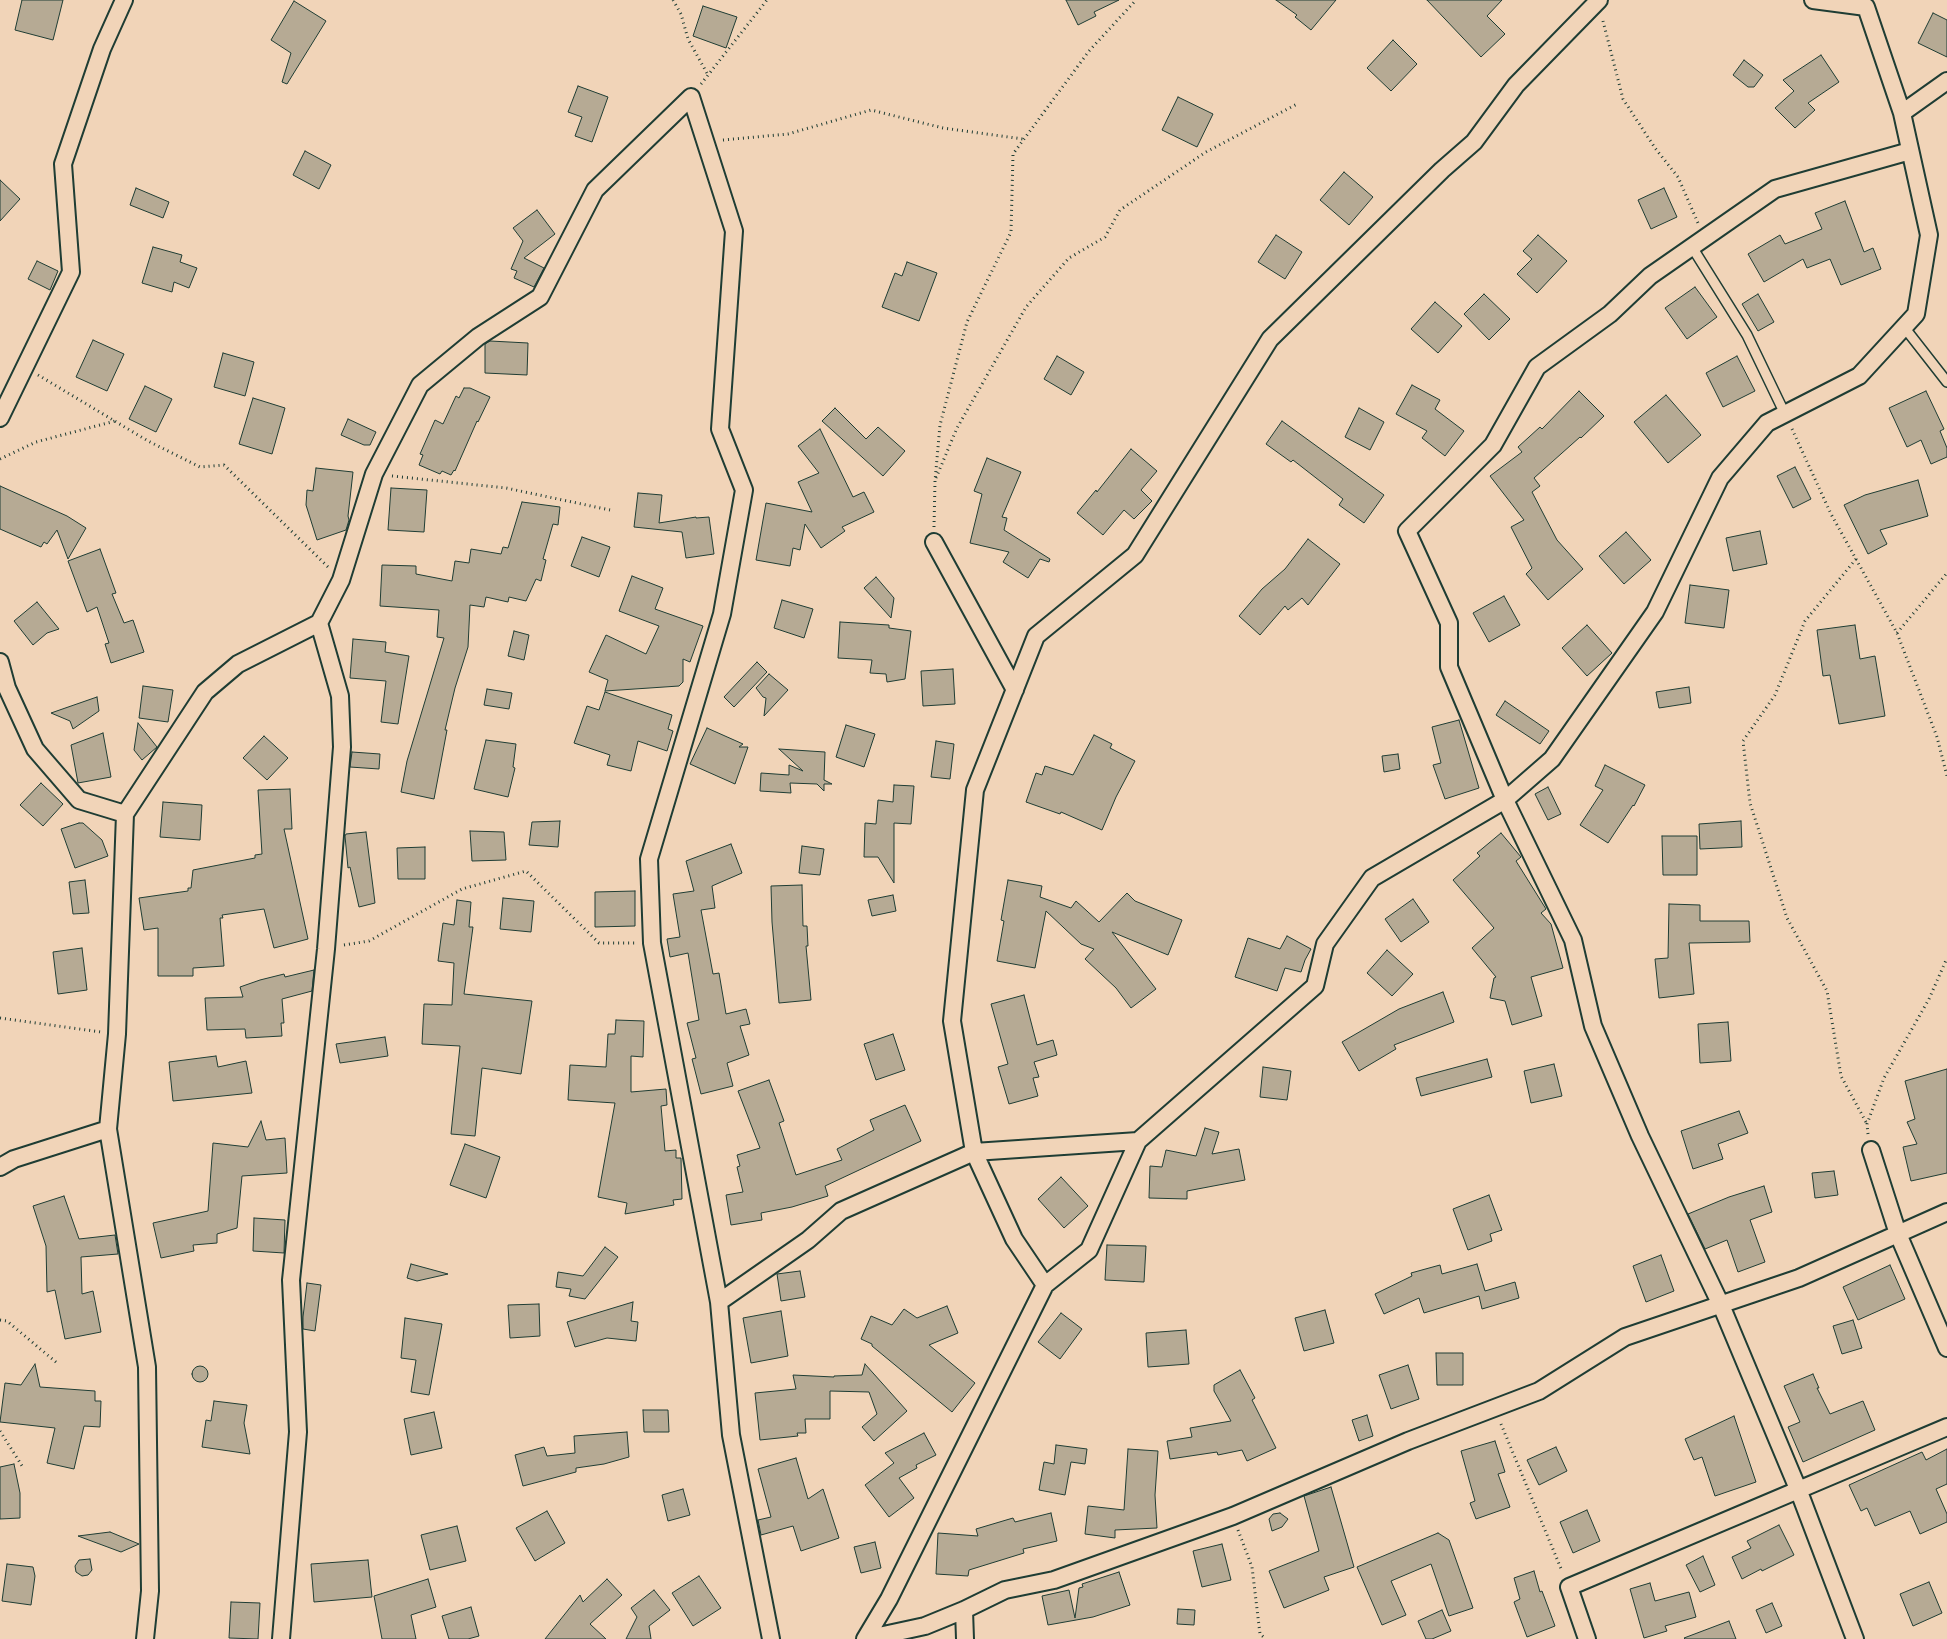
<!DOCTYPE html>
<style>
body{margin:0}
canvas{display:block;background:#f1d4b8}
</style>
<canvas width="1947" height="1639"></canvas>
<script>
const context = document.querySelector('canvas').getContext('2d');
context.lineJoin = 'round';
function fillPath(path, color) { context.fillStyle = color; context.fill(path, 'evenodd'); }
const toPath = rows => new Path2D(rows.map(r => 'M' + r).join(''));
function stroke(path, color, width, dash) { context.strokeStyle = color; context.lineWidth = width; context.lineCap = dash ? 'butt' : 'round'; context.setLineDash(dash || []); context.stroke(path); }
const building = toPath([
 [22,0,63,0,53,40,15,30,22,0],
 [1066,0,1119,0,1094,12,1096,16,1078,25,1066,0],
 [1276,0,1336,0,1311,30,1295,17,1297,15,1276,0],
 [1427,0,1502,0,1487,16,1505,34,1481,57,1427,0],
 [294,1,326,21,287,84,282,82,291,53,271,40,294,1],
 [703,6,737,17,726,48,693,36,703,6],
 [1933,13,1947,20,1947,57,1918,43,1933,13],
 [1393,40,1417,64,1391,91,1367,68,1393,40],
 [1821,55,1839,82,1808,103,1815,110,1795,128,1775,108,1794,91,1783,80,1821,55],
 [1744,60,1763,75,1754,87,1748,87,1733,75,1744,60],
 [578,86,608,97,592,142,575,136,582,117,568,112,578,86],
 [1178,97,1213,114,1197,147,1162,130,1178,97],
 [305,151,331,165,319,189,293,175,305,151],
 [1344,172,1373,197,1349,225,1320,200,1344,172],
 [0,180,20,199,0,221,0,180],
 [136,188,169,202,163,218,130,205,136,188],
 [1664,188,1677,217,1651,229,1638,200,1664,188],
 [1845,201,1864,252,1873,248,1881,269,1841,285,1830,259,1807,268,1803,259,1764,282,1748,254,1780,235,1785,244,1822,229,1815,213,1845,201],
 [537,210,555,234,524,258,544,268,534,287,514,278,517,271,511,269,523,241,513,228,537,210],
 [1276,235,1302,252,1285,279,1258,262,1276,235],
 [1538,235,1567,261,1537,293,1517,274,1532,259,1523,251,1538,235],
 [153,247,182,255,180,262,197,268,189,288,174,282,172,292,142,283,153,247],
 [37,261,58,271,50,290,28,279,37,261],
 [907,262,937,273,919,321,882,307,895,273,902,276,907,262],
 [1695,287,1717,317,1687,339,1665,308,1695,287],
 [1484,294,1510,319,1489,340,1464,314,1484,294],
 [1758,294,1774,322,1758,331,1742,304,1758,294],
 [1435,302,1462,326,1438,353,1411,329,1435,302],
 [93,340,124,354,107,391,76,377,93,340],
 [490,341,528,343,527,375,485,373,485,344,490,341],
 [223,353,254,362,245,396,214,387,223,353],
 [1057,356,1084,372,1071,395,1044,379,1057,356],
 [1737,356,1755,391,1723,407,1706,373,1737,356],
 [1412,385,1440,400,1435,409,1464,431,1445,456,1422,438,1427,431,1396,414,1412,385],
 [145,386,172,399,156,432,129,419,145,386],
 [464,388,470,388,490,397,478,422,477,421,455,471,454,470,451,475,442,471,440,474,419,465,423,455,420,454,435,420,443,424,456,396,459,398,464,388],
 [1579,391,1604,416,1581,438,1580,437,1534,478,1540,486,1532,492,1557,540,1583,569,1548,600,1526,574,1532,568,1511,527,1524,520,1490,476,1522,452,1518,447,1540,427,1542,429,1579,391],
 [1926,391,1944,429,1940,431,1947,448,1947,457,1931,464,1921,440,1907,447,1889,408,1926,391],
 [1666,395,1701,435,1668,463,1634,422,1666,395],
 [253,398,285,408,272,454,239,444,253,398],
 [835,408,866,439,878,427,905,451,883,476,822,421,835,408],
 [1359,408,1384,422,1370,450,1345,437,1359,408],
 [348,419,376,432,370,445,364,445,341,435,348,419],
 [1282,421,1384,495,1364,523,1339,505,1343,499,1293,460,1291,462,1266,444,1282,421],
 [820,429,853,497,864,492,874,512,842,527,845,531,821,548,805,524,800,550,793,548,790,566,756,560,766,503,812,512,798,482,819,473,798,446,820,429],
 [1131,449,1157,471,1141,490,1152,501,1134,519,1124,510,1103,535,1077,513,1096,490,1097,492,1131,449],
 [987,458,1021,472,1002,517,1007,518,1004,530,1050,559,1049,562,1040,559,1028,578,1003,562,1009,552,970,543,982,494,974,491,987,458],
 [1795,467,1811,499,1793,508,1777,476,1795,467],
 [316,468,353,472,348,516,349,520,346,530,317,540,306,505,307,490,313,491,316,468],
 [1918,480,1928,516,1880,530,1887,544,1868,554,1844,505,1865,495,1918,480],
 [0,486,67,516,86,528,68,559,57,530,47,544,44,542,41,547,0,529,0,486],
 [391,488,427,490,424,532,388,530,391,488],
 [638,493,662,495,659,523,696,517,696,518,709,517,714,554,686,558,682,532,634,527,638,493],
 [522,502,560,507,558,525,553,524,543,559,546,560,541,581,536,579,526,601,509,597,508,602,486,597,484,607,470,605,468,647,455,688,445,730,447,730,434,799,401,792,407,761,444,638,437,637,439,610,380,606,382,565,416,566,416,574,452,581,455,561,469,563,471,549,501,554,503,547,508,548,522,502],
 [1760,531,1767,564,1733,571,1726,538,1760,531],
 [1626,532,1651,560,1624,584,1599,556,1626,532],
 [582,537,610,547,599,577,571,566,582,537],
 [1308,539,1340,564,1308,605,1302,598,1288,610,1285,606,1260,635,1239,616,1262,589,1285,569,1308,539],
 [100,549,116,593,112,594,124,623,133,620,144,652,111,663,105,644,109,643,97,607,87,612,68,561,100,549],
 [632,576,663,588,655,609,703,626,690,662,683,659,683,682,679,686,605,691,608,680,589,672,606,635,646,654,659,626,619,611,632,576],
 [876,577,894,598,891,618,864,588,876,577],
 [1690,585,1729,590,1724,628,1685,623,1690,585],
 [1504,596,1520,625,1489,642,1473,613,1504,596],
 [782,600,813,609,804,638,774,628,782,600],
 [37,602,59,629,47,633,33,645,14,621,37,602],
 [840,622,889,625,889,628,911,631,905,679,887,682,886,674,870,673,872,660,838,658,840,622],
 [1587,625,1612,653,1587,676,1562,648,1587,625],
 [1855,625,1860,659,1875,656,1885,716,1839,724,1830,675,1823,676,1817,630,1855,625],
 [514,631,529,635,524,660,508,656,514,631],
 [353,639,386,642,385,652,409,656,398,724,381,722,386,681,350,678,353,639],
 [757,662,767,672,734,707,724,697,757,662],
 [953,669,955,704,923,706,921,671,953,669],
 [769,674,788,690,764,716,766,698,763,697,756,688,769,674],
 [143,686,173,690,168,722,139,718,143,686],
 [1689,687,1691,703,1659,708,1656,692,1689,687],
 [487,689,512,693,509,709,484,705,487,689],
 [605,692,672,715,668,729,673,731,667,751,638,741,631,771,607,765,610,755,574,743,587,706,599,710,605,692],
 [97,697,99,711,73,729,70,721,51,713,97,697],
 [1505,701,1549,731,1540,744,1496,715,1505,701],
 [1459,720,1479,788,1445,799,1433,765,1441,763,1432,727,1459,720],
 [138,723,157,747,142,760,134,750,138,723],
 [846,725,875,734,864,767,836,757,846,725],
 [707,728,743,744,739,747,748,747,735,784,690,764,707,728],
 [103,733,111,777,78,783,71,745,103,733],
 [1094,735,1112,744,1110,748,1135,761,1116,797,1102,830,1061,812,1060,814,1026,802,1036,773,1042,775,1045,766,1073,775,1094,735],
 [264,736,288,758,267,780,243,758,264,736],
 [486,740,516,744,513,767,515,768,508,797,474,789,486,740],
 [936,741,954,744,950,779,931,777,936,741],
 [779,749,825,752,824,780,832,784,824,784,824,791,817,784,790,783,791,793,760,791,761,773,789,775,789,765,803,771,779,749],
 [352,752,380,754,379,769,350,767,352,752],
 [1398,754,1400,769,1384,772,1382,756,1398,754],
 [1605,765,1645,785,1634,806,1633,805,1608,843,1580,825,1603,790,1595,786,1605,765],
 [41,783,63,804,43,826,20,805,41,783],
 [894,785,914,786,911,824,894,823,894,883,878,857,864,857,865,823,876,824,878,800,893,802,894,785],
 [1548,787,1561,814,1548,820,1535,794,1548,787],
 [290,789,292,829,284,829,308,939,274,948,264,909,222,915,223,918,220,918,224,966,193,968,193,976,158,976,158,928,144,930,139,898,188,891,188,888,191,888,193,870,255,858,255,855,262,854,258,790,290,789],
 [163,802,202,805,200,840,160,837,163,802],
 [560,821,558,847,529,845,532,822,560,821],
 [1741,821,1742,847,1700,849,1699,824,1741,821],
 [79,823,83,823,102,840,108,856,75,868,61,829,79,823],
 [470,831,504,832,506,860,472,861,470,831],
 [366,832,375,903,359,907,350,867,348,868,345,836,346,834,366,832],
 [1501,833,1521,857,1516,861,1546,909,1541,913,1551,924,1563,968,1531,977,1542,1016,1512,1025,1505,1001,1490,998,1494,978,1496,977,1472,948,1494,928,1453,880,1480,856,1477,853,1501,833],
 [1662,836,1697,836,1697,875,1663,875,1662,836],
 [731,844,742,873,712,886,715,908,701,910,713,974,719,973,726,1014,746,1009,750,1024,740,1026,749,1055,727,1063,733,1086,701,1094,692,1059,696,1058,687,1023,699,1020,688,953,670,957,667,939,680,937,673,894,694,891,686,861,731,844],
 [802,846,824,849,820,875,799,873,802,846],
 [425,847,425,879,398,879,397,848,425,847],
 [85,880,89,913,73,914,69,882,85,880],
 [1008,880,1042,886,1040,897,1071,908,1076,901,1099,922,1127,893,1135,901,1182,920,1168,955,1112,932,1156,989,1131,1008,1116,988,1085,959,1094,949,1081,944,1046,911,1035,968,997,961,1004,921,1001,920,1008,880],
 [802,885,803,926,807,926,808,946,806,946,811,1000,779,1003,772,922,771,886,802,885],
 [635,891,635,926,595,927,595,892,635,891],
 [893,895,896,911,872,916,868,900,893,895],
 [503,898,534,901,531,932,500,929,503,898],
 [1413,899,1429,922,1401,942,1385,919,1413,899],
 [457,900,471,902,469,927,473,927,464,994,532,1001,521,1074,482,1068,475,1136,451,1134,460,1046,422,1044,424,1004,452,1005,454,963,438,961,443,923,454,925,457,900],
 [1669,904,1700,905,1700,921,1749,921,1750,942,1689,943,1694,994,1659,998,1655,959,1668,958,1669,904],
 [1287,936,1311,949,1305,960,1301,972,1285,968,1277,991,1235,977,1248,938,1280,949,1287,936],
 [82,948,87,990,58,994,53,952,82,948],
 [1387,950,1413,974,1392,996,1367,973,1387,950],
 [314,970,312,991,282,999,284,1023,281,1023,282,1036,246,1038,245,1029,207,1030,205,998,243,997,240,987,260,980,284,974,285,977,314,970],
 [1443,992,1454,1022,1394,1045,1396,1049,1359,1071,1342,1042,1399,1009,1443,992],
 [1024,995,1037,1045,1053,1040,1057,1055,1034,1062,1039,1077,1033,1078,1038,1096,1009,1104,998,1067,1008,1064,991,1004,1024,995],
 [616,1020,644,1021,643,1057,631,1056,631,1092,666,1089,667,1105,661,1106,665,1151,676,1150,676,1158,681,1158,682,1199,673,1200,674,1205,625,1214,627,1203,598,1197,615,1103,568,1100,570,1065,606,1067,608,1034,615,1034,616,1020],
 [1728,1022,1731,1061,1700,1063,1698,1024,1728,1022],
 [893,1034,905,1070,876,1080,864,1044,893,1034],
 [385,1037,388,1056,340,1063,336,1044,385,1037],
 [216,1056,218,1067,246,1061,252,1093,173,1101,169,1062,216,1056],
 [1487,1059,1492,1077,1421,1096,1416,1078,1487,1059],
 [1554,1064,1562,1096,1531,1103,1524,1071,1554,1064],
 [1263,1067,1291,1071,1287,1100,1260,1097,1263,1067],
 [1947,1069,1947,1173,1911,1181,1903,1147,1917,1144,1907,1122,1915,1119,1905,1081,1947,1069],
 [769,1080,784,1121,779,1123,796,1175,842,1160,837,1149,874,1130,870,1120,905,1105,921,1141,825,1186,828,1196,792,1207,761,1213,762,1220,731,1225,726,1195,743,1192,737,1167,740,1166,737,1155,760,1148,738,1091,769,1080],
 [1739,1111,1748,1133,1718,1144,1723,1159,1693,1169,1681,1131,1739,1111],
 [261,1121,266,1140,285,1138,287,1173,242,1176,237,1228,217,1234,217,1243,193,1245,194,1251,161,1258,153,1223,208,1211,213,1143,248,1147,261,1121],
 [1205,1128,1219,1132,1212,1154,1239,1149,1245,1180,1187,1191,1187,1199,1149,1198,1150,1166,1162,1167,1166,1150,1196,1156,1205,1128],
 [465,1144,500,1157,486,1198,450,1185,465,1144],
 [1834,1171,1838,1195,1815,1198,1812,1173,1834,1171],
 [1061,1177,1088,1206,1064,1228,1038,1199,1061,1177],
 [1764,1186,1772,1212,1750,1220,1765,1262,1738,1272,1727,1240,1705,1249,1688,1214,1729,1197,1764,1186],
 [1489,1195,1502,1230,1490,1234,1492,1241,1468,1250,1453,1209,1489,1195],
 [64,1196,79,1239,115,1235,118,1254,81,1257,82,1294,93,1291,101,1332,65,1339,55,1290,47,1292,46,1246,33,1206,64,1196],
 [254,1218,285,1220,284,1253,253,1251,254,1218],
 [1107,1245,1146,1246,1144,1282,1105,1280,1107,1245],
 [605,1247,618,1257,585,1299,569,1296,571,1289,556,1287,558,1272,583,1276,605,1247],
 [1661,1255,1674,1291,1646,1302,1633,1266,1661,1255],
 [411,1264,448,1274,417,1281,407,1278,411,1264],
 [1477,1264,1485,1291,1515,1282,1519,1298,1482,1309,1479,1296,1424,1313,1419,1298,1384,1314,1375,1294,1412,1276,1411,1273,1440,1265,1442,1274,1477,1264],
 [1890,1265,1905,1299,1858,1320,1843,1287,1890,1265],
 [800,1271,805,1297,781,1301,777,1274,800,1271],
 [307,1283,321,1285,315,1331,303,1329,303,1317,307,1283],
 [633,1302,631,1321,638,1322,636,1341,607,1338,575,1347,567,1322,633,1302],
 [539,1304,540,1336,510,1338,508,1305,539,1304],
 [947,1306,958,1333,929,1345,975,1383,952,1412,872,1346,872,1344,861,1339,871,1316,892,1325,904,1309,917,1318,947,1306],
 [1325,1310,1334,1343,1304,1351,1295,1318,1325,1310],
 [781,1311,788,1356,751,1363,743,1318,781,1311],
 [1061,1313,1082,1329,1060,1359,1038,1342,1061,1313],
 [405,1318,442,1324,429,1395,411,1392,416,1360,401,1358,405,1318],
 [1853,1320,1862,1348,1842,1354,1833,1326,1853,1320],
 [1186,1330,1189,1364,1148,1367,1146,1333,1186,1330],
 [1436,1353,1463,1353,1463,1385,1437,1385,1436,1353],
 [35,1364,40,1387,95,1391,95,1401,101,1401,100,1427,84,1426,74,1469,47,1463,55,1428,0,1422,5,1383,21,1385,35,1364],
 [865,1364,907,1411,874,1441,862,1427,877,1414,869,1392,830,1391,830,1419,805,1419,806,1433,797,1433,798,1436,760,1440,755,1393,796,1389,793,1375,834,1377,834,1376,862,1375,865,1364],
 [1408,1365,1419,1399,1391,1409,1379,1375,1408,1365],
 '192 1374a8 8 0 1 1 16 0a8 8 0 1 1-16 0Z',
 [1240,1370,1255,1398,1252,1400,1276,1448,1247,1461,1242,1450,1218,1455,1217,1452,1170,1459,1167,1441,1192,1437,1190,1428,1231,1421,1214,1391,1214,1385,1240,1370],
 [1813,1374,1819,1388,1817,1388,1830,1414,1863,1401,1875,1430,1803,1462,1788,1427,1800,1422,1784,1386,1813,1374],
 [214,1401,247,1405,244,1423,250,1454,202,1447,206,1420,211,1421,214,1401],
 [643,1410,668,1410,669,1432,644,1432,643,1410],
 [434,1412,442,1448,411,1455,404,1419,434,1412],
 [1367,1415,1373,1436,1359,1441,1352,1420,1367,1415],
 [1734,1416,1756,1482,1715,1496,1702,1457,1694,1460,1685,1439,1734,1416],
 [627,1432,629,1457,604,1464,576,1468,576,1472,523,1486,515,1455,544,1447,547,1456,575,1453,574,1436,627,1432],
 [924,1433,936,1455,916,1465,917,1468,899,1478,914,1498,889,1517,865,1485,894,1463,885,1453,924,1433],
 [1495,1441,1505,1472,1498,1474,1510,1507,1476,1519,1470,1503,1475,1501,1461,1451,1495,1441],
 [1056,1445,1087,1449,1085,1464,1071,1462,1065,1495,1039,1490,1044,1462,1054,1464,1056,1445],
 [1556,1447,1567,1471,1539,1485,1527,1460,1556,1447],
 [1128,1449,1158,1451,1155,1495,1157,1528,1115,1530,1115,1538,1085,1534,1088,1506,1124,1510,1128,1449],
 [1947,1449,1947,1484,1936,1489,1947,1514,1947,1522,1920,1534,1910,1511,1875,1526,1867,1508,1861,1511,1849,1485,1922,1452,1926,1460,1947,1449],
 [796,1458,808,1499,823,1489,839,1538,801,1551,793,1526,761,1535,758,1520,771,1517,758,1469,796,1458],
 [14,1464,20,1493,20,1518,0,1519,0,1467,14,1464],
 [1331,1487,1354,1567,1324,1577,1329,1590,1284,1608,1269,1571,1319,1551,1304,1496,1331,1487],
 [683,1489,690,1515,668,1521,662,1495,683,1489],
 [1587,1510,1600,1541,1573,1553,1560,1522,1587,1510],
 [547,1511,565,1543,535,1561,516,1528,547,1511],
 [1051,1513,1057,1541,1023,1549,1024,1553,969,1570,968,1576,936,1574,938,1533,978,1536,976,1529,1013,1518,1015,1522,1051,1513],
 [1280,1513,1288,1519,1282,1527,1272,1531,1269,1519,1273,1514,1280,1513],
 [1779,1525,1794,1555,1762,1571,1761,1569,1742,1579,1732,1557,1751,1548,1747,1541,1779,1525],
 [457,1526,466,1561,430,1570,421,1535,457,1526],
 [110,1532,139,1544,121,1552,78,1536,110,1532],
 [1438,1533,1449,1540,1473,1608,1449,1616,1431,1564,1391,1581,1406,1615,1382,1625,1357,1567,1438,1533],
 [875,1542,881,1568,861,1573,854,1547,875,1542],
 [1222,1544,1231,1580,1202,1587,1193,1551,1222,1544],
 [1703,1556,1715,1585,1700,1592,1686,1565,1703,1556],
 [90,1559,92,1570,88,1575,82,1576,76,1572,75,1566,79,1560,90,1559],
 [368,1560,372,1597,314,1602,311,1564,368,1560],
 [7,1564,33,1567,35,1576,31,1605,2,1601,7,1564],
 [1534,1571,1540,1592,1542,1591,1555,1626,1527,1637,1514,1602,1520,1599,1514,1578,1534,1571],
 [1119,1572,1130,1605,1093,1617,1048,1625,1042,1596,1069,1590,1075,1618,1079,1588,1083,1587,1082,1584,1119,1572],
 [699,1576,721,1608,693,1626,672,1593,699,1576],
 [428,1579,436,1607,411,1615,416,1639,382,1639,374,1596,428,1579],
 [607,1579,622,1595,590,1624,606,1639,545,1639,580,1595,583,1602,607,1579],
 [1929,1582,1942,1613,1913,1626,1900,1594,1929,1582],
 [1650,1583,1655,1601,1689,1592,1696,1617,1665,1626,1667,1631,1644,1638,1630,1589,1650,1583],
 [654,1590,670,1610,649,1626,651,1639,626,1639,637,1617,631,1608,654,1590],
 [231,1602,260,1603,258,1639,229,1638,231,1602],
 [1772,1603,1782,1626,1766,1633,1756,1610,1772,1603],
 [471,1607,479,1636,468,1639,449,1639,442,1616,471,1607],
 [1178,1609,1195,1610,1194,1625,1177,1624,1178,1609],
 [1442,1610,1451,1631,1432,1639,1426,1639,1418,1621,1442,1610],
 [1729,1621,1736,1639,1685,1639,1684,1638,1729,1621]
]);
fillPath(building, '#b6aa94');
stroke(building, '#1f3d34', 1);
const lane = toPath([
 [1692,247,1747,335,1785,414],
 [1904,327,1947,382]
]);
const street = toPath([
 [1902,113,1947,81],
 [0,418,71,272,63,164,102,49,124,0],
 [934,542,1015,690],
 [0,662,7,688,35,749,79,800,125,814],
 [1871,1150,1898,1234,1947,1348],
 [0,1167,14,1159,108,1129],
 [1045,1285,1014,1239,974,1152,952,1021,975,790,1036,636,1135,555,1270,339,1442,170,1474,142,1516,85,1599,0],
 [719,1302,808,1240,841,1211,974,1152,1138,1141],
 [964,1610,965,1639],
 [145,1639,150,1591,147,1367,108,1129,117,1034,125,814,205,692,238,664,319,623,341,580,374,474,420,385,478,337,540,297,595,190,691,97,734,231,720,429,744,490,722,614,649,859,652,943,719,1302,731,1435,771,1639],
 [281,1639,298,1432,291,1280,326,949,342,747,340,696,319,623],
 [865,1639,889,1599,1045,1285,1089,1250,1138,1141,1315,986,1325,944,1372,878,1505,800,1552,759,1655,612,1720,478,1767,423,1859,376,1916,314,1929,235,1902,113,1866,7,1813,0],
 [865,1639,925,1626,964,1610,1005,1590,1054,1580,1233,1516,1408,1441,1539,1391,1625,1337,1799,1278,1947,1212],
 [1587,1639,1569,1587,1947,1427],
 [1855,1639,1798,1489,1721,1305,1640,1136,1593,1026,1573,940,1505,800,1449,667,1449,623,1407,531,1493,445,1537,367,1610,314,1650,276,1775,189,1910,151]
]);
stroke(lane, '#1f3d34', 12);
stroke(street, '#1f3d34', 20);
stroke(toPath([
 [673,0,681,14,688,39,708,75],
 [1603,21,1623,99,1655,148,1678,177,1698,223],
 [701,84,767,0],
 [723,140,788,134,871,110,943,128,1023,139],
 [38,375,148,441,200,467,224,465,328,567],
 [1792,429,1831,514,1897,633,1937,737,1947,776],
 [0,459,36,442,115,421],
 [392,476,506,488,610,510],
 [936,478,957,428,1026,307,1069,258,1105,237,1120,210,1206,152,1297,104],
 [934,527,935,481,940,425,967,322,1011,232,1013,154,1089,51,1136,0],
 [1856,559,1805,621,1775,695,1743,741,1750,803,1787,918,1827,991,1841,1076,1867,1124],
 [1897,633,1947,573],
 [344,945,369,941,462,889,526,871,599,943,636,943],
 [0,1018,101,1032],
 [1868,1134,1867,1124,1884,1078,1929,999,1947,958],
 [0,1320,7,1321,57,1363],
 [1501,1424,1562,1571],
 [0,1431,24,1469],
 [1238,1530,1252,1567,1260,1634,1266,1639]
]), '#1f3d34', 3, [1, 4]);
stroke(lane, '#f1d4b8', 9);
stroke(street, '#f1d4b8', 16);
</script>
